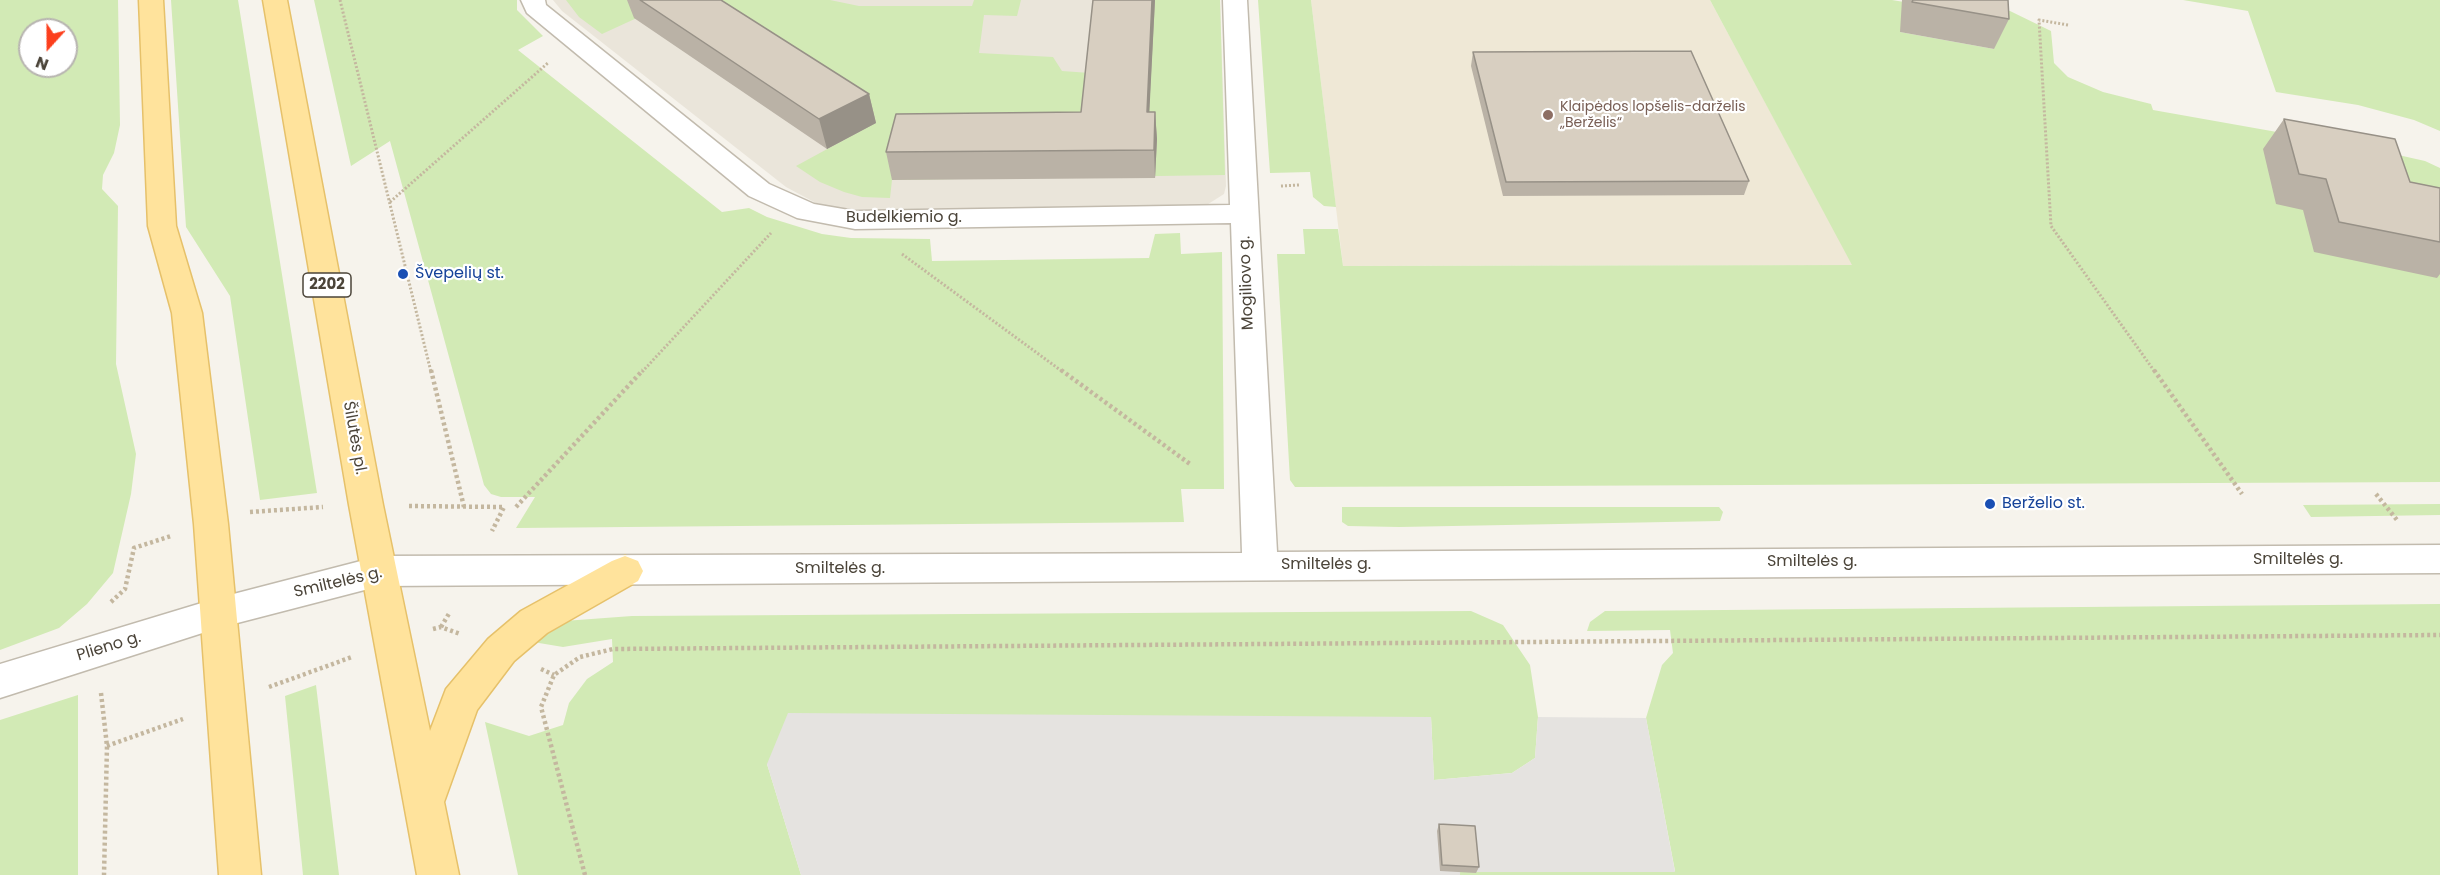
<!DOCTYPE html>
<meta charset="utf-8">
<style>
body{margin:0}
#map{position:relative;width:2440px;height:875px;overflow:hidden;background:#f6f3ec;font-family:Poppins,sans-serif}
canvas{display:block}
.north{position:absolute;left:18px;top:18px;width:60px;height:60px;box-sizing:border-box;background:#fff;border:2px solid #b7b4b0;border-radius:50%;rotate:201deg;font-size:16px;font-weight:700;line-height:24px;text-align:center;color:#4b4439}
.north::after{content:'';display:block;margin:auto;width:21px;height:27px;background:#fc3f1d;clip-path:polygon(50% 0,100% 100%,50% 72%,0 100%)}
</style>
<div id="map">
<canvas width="2440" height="875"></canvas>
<div class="north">N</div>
</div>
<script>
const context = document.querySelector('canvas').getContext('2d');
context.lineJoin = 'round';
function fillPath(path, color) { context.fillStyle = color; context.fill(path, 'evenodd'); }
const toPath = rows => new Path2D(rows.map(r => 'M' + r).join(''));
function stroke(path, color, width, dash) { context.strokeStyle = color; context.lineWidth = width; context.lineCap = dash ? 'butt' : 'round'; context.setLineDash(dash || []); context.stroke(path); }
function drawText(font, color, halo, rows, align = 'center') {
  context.font = font + ' Poppins,sans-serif'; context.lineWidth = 4.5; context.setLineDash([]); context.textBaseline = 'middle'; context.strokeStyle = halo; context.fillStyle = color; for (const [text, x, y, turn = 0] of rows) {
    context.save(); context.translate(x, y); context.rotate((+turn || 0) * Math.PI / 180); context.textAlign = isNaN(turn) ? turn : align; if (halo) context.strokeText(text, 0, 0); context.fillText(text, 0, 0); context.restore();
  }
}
fillPath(toPath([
 [553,0,1220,0,1226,186,1224,194,1205,206,1173,208,843,209,816,203,786,187,562,11]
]), '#eae5da');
fillPath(toPath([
 [1311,0,1710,0,1853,265,1343,266]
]), '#efe8d6');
fillPath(toPath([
 [0,0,118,0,120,125,114,153,103,175,102,189,118,206,116,364,136,454,131,494,113,573,87,604,59,628,0,650],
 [30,30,66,30,66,66,30,66],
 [171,0,238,0,317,493,260,500,230,296,186,227],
 [314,0,517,0,517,10,543,36,518,50,722,212,749,208,767,217,822,234,851,238,930,239,932,261,1149,258,1155,234,1180,233,1181,254,1222,252,1224,489,1181,489,1184,522,516,528,535,497,501,497,491,494,484,485,390,141,351,166],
 [566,0,676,0,602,34,579,17],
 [685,0,830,0,859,6,972,6,974,0,1021,0,1017,16,984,15,979,53,1053,57,1062,71,1090,73,1155,0,1220,0,1225,175,892,180,890,198,862,197,844,192,820,182,796,166,875,123],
 [1258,0,1311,0,1336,207,1324,206,1313,197,1310,172,1270,173],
 [1710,0,1892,0,1916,4,1900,32,1994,49,1994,8,2010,11,2051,31,2054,63,2068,77,2103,92,2151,104,2153,110,2367,148,2425,161,2440,168,2440,482,1295,487,1290,480,1277,254,1305,254,1303,229,1338,229,1343,266,1852,265],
 [2183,0,2440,0,2440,131,2414,120,2358,105,2276,92,2248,11],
 [2440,504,2440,515,2311,517,2303,505],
 [1342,507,1719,507,1723,512,1720,521,1399,527,1348,526,1342,522],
 [2440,604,2440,875,1460,875,1459,872,1675,871,1646,718,1662,665,1673,653,1670,630,1587,631,1590,622,1605,611],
 [1471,611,1503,625,1530,665,1538,717,1535,758,1512,773,1434,780,1431,717,767,764,801,875,518,875,485,722,529,736,563,725,569,703,587,679,613,662,612,639,563,647,533,642,564,621,632,616],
 [316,685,339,875,303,875,285,696],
 [78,695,78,875,0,875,0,720]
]), '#d2eab5');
fillPath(toPath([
 [788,713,1431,717,1434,780,1512,773,1535,758,1538,717,1646,718,1675,872,1460,872,1460,875,801,875,767,764]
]), '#e5e3e0');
const minor = toPath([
 [521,0,545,0,546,5,769,184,814,204,855,211,1230,205,1223,0,1247,0,1277,552,2440,545,2440,573,380,586,218,628,0,698,0,664,218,598,380,556,1242,553,1231,223,855,229,797,218,749,196,527,13,521,0]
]);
const major = toPath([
 [139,0,163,0,176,226,202,313,228,524,261,875,219,875,194,524,172,313,148,226,139,0],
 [263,0,287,0,383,505,430,731,446,689,488,639,521,611,612,561,625,556,638,561,643,571,638,581,547,633,514,661,477,710,444,802,459,875,417,875,349,505,263,0]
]);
stroke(minor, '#c2bbae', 3);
stroke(major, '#e6c16a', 3);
stroke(toPath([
 [340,0,431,372],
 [2068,25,2039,20,2051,226,2155,372],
 [1281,186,1299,185],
 [390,202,549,62],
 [902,254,1063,372],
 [642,372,771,233]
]), '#c4b79f', 3, [2, 2]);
stroke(toPath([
 [431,370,464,507],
 [1061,370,1190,464],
 [2154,370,2242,494],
 [2376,494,2397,520],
 [409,506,504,507,492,531],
 [516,507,643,370],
 [250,512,323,507],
 [111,602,125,589,134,548,171,536],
 [441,627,450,612],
 [433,629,441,627,460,634],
 [541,669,554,675],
 [269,687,352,657],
 [101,693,107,746,104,875],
 [107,746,183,719],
 [585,875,541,707,554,675,580,657,613,649,2440,635]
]), '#c4b79f', 4.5, [3, 3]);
fillPath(minor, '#fff');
fillPath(major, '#ffe39c');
fillPath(toPath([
 [627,0,721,0,869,94,876,123,827,149,634,18],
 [1093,0,1155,0,1149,112,1155,112,1157,139,1155,178,892,180,886,152,1081,112],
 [1902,0,2008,0,2009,19,1994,49,1900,32],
 [1473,52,1749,181,1744,195,1503,196,1471,66],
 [2284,119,2410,182,2440,188,2440,274,2437,278,2314,252,2303,210,2276,204,2263,149],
 [1439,824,1479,867,1476,873,1440,871,1437,831]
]), '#bab2a6');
fillPath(toPath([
 [1152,0,1155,0,1148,139,1147,112],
 [869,94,876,123,827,149,819,119],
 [1155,112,1157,139,1155,178,1154,150]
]), '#979187');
const building = toPath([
 [640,0,721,0,869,94,819,119,640,0],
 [1093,0,1152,0,1147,112,1155,112,1154,150,886,152,896,114,1081,112,1093,0],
 [1913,0,2008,0,2009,19,1912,2,1913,0],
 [1691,51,1749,181,1506,182,1473,52,1691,51],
 [2284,119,2395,139,2410,182,2440,188,2440,242,2339,222,2326,179,2299,174,2284,119],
 [1439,824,1475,826,1479,867,1442,865,1439,824]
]);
fillPath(building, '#d8cfc1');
stroke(building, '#979187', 1.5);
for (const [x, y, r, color] of [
 [1548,115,6,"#8d6e63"],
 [403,274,6,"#1a4fb4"],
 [1990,504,6,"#1a4fb4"]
]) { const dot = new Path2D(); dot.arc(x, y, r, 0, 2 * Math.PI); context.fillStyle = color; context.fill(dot); stroke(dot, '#fff', 2); }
drawText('14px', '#785e54', '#fff', [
 ["Klaipėdos lopšelis-darželis",1560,107],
 ["„Berželis“",1560,123]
], 'left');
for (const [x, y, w] of [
 [327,285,48]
]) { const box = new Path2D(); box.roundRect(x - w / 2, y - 12, w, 24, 4.5); context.fillStyle = '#fff'; context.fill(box); stroke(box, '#4b4439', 1.5); }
drawText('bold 15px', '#4b4439', null, [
 ["2202",327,285]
]);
drawText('16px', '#4b4439', '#fff', [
 ["Budelkiemio g.",904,218],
 ["Mogiliovo g.",1247,283,-92],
 ["Šilutės pl.",354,438,80],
 ["Smiltelės g.",2298,560],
 ["Smiltelės g.",1812,562],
 ["Smiltelės g.",1326,565],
 ["Smiltelės g.",840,569],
 ["Smiltelės g.",338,583,-13],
 ["Plieno g.",109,647,-17]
]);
drawText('16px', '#164399', '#fff', [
 ["Švepelių st.",415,274],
 ["Berželio st.",2002,504]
], 'left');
</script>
